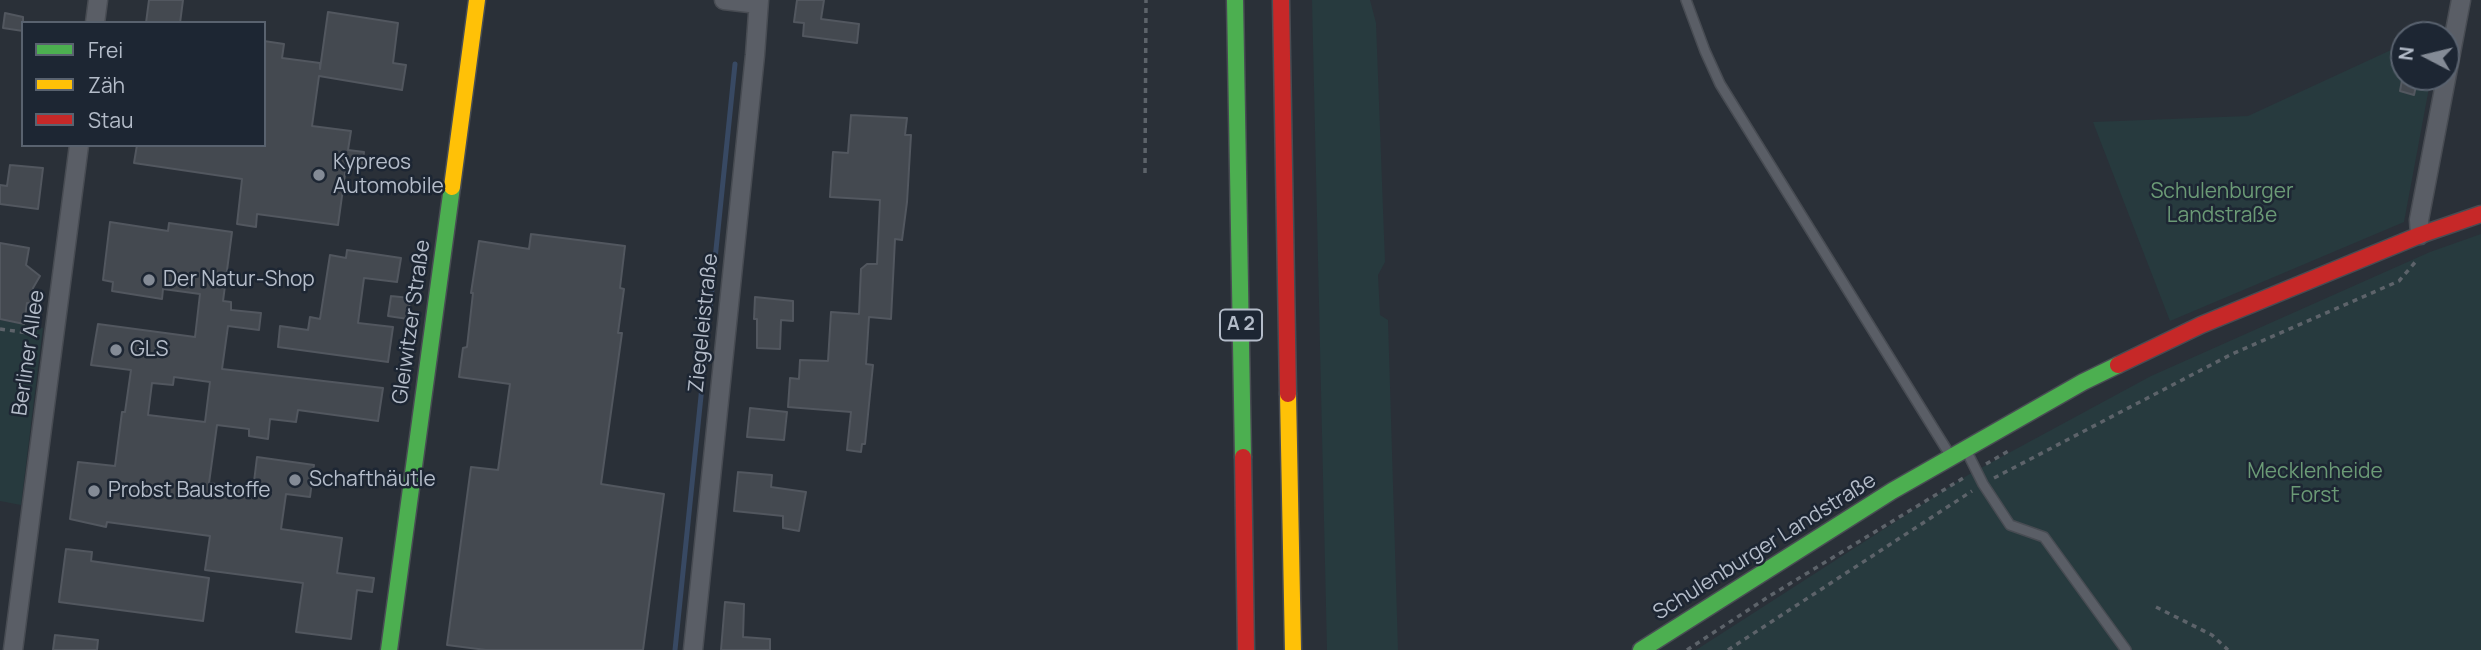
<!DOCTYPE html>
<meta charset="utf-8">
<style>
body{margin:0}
#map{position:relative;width:2481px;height:650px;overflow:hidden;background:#2a3038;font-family:Manrope,sans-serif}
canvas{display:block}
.legend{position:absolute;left:21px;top:21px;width:245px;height:126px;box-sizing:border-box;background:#1d2633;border:2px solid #59626f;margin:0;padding:9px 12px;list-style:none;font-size:21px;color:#b4bcc9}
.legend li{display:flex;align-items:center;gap:14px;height:35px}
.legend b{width:35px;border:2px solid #59626f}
.north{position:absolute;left:2390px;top:21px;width:70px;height:70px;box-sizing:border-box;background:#1d2633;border:2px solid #59626f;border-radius:50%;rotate:277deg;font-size:19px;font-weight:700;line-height:28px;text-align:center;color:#b4bcc9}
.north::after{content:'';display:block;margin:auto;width:24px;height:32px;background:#848b96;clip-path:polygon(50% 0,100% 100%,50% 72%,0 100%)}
</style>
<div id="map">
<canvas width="2481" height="650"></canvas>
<ul class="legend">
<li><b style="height:9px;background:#4caf50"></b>Frei</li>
<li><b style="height:9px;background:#ffc107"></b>Zäh</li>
<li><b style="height:9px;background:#c62828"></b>Stau</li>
</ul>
<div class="north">N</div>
</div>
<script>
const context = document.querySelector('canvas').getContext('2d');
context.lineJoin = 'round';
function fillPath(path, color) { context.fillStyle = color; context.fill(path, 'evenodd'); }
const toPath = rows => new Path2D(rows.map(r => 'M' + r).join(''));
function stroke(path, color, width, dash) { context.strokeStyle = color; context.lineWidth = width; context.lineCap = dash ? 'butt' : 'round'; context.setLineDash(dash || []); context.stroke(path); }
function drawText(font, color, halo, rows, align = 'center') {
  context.font = font + ' Manrope,sans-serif'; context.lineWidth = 5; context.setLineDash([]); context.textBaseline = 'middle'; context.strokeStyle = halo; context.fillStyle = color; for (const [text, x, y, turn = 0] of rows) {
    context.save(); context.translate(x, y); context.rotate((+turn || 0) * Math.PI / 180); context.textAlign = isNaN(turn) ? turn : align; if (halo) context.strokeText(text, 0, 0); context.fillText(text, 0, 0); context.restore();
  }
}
fillPath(toPath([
 [1312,0,1370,0,1376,23,1385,262,1378,275,1380,315,1388,320,1398,650,1327,650],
 [2404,44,2404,77,2431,77,2404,222,2170,321,2093,122,2248,116],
 [2481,234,2481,650,1696,650,1968,475,2151,376,2430,252],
 [0,320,43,328,21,505,0,501]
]), '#273a3e');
stroke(toPath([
 [675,650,735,64]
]), '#384963', 5);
const building = toPath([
 [149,0,183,0,180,23,146,23,149,0],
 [797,0,824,0,821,19,859,24,857,43,803,36,804,23,794,22,797,0],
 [328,12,398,23,393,63,406,65,402,90,319,76,312,126,351,131,348,150,364,152,362,168,346,167,338,225,257,214,256,227,237,224,242,179,134,163,137,145,264,145,264,41,284,44,282,58,320,63,320,69,328,12],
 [5,13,23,17,23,31,3,28,5,13],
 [2403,75,2404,77,2418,77,2414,95,2400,91,2403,75],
 [851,115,907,118,905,135,911,135,907,202,902,240,895,239,891,319,869,317,866,364,873,365,865,444,862,444,861,452,847,450,851,412,788,407,790,378,799,379,800,360,828,361,831,312,859,314,861,269,867,264,877,264,880,200,830,197,833,152,848,153,851,115],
 [10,165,43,168,38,209,0,204,0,185,7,186,10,165],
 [110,222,168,231,169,223,232,232,223,301,231,302,231,310,261,313,259,330,228,326,222,369,383,388,378,421,298,410,296,422,270,419,268,439,249,436,249,429,217,425,209,483,253,490,257,457,314,465,310,497,286,494,281,529,342,538,337,573,374,578,372,592,357,590,351,639,296,632,303,583,205,570,210,536,107,522,106,527,70,519,78,462,115,466,122,412,125,412,131,370,91,365,98,324,195,337,200,294,163,289,162,299,112,291,113,282,103,280,110,222],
 [174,377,210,382,205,422,148,415,152,383,173,385,174,377],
 [531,234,625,246,620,288,624,289,618,333,622,333,601,484,664,494,643,650,486,650,447,645,471,467,498,470,510,384,459,377,463,348,467,347,473,293,471,293,479,241,529,249,531,234],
 [0,243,29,248,26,265,40,276,33,288,31,303,27,303,24,324,0,319,0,243],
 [347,250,401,258,397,282,364,278,358,323,393,327,388,362,278,347,280,326,308,330,310,317,320,319,330,255,346,258,347,250],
 [391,296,410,298,408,319,388,316,391,296],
 [755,297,793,301,793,321,781,320,780,349,757,348,757,319,754,319,755,297],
 [750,408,787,412,784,440,747,437,750,408],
 [738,472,772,475,771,487,806,492,799,531,783,528,783,516,734,511,738,472],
 [66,549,92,552,91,561,209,578,203,621,59,602,66,549],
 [725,602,744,604,743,637,770,639,770,650,721,650,725,602],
 [55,635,98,640,97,650,53,650,55,635]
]);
fillPath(building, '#444950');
stroke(building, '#52575f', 2);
const lane = toPath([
 [1686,0,1705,51,1720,84,1950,455],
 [1967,452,1983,484,2010,525,2044,537,2126,650]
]);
const street = toPath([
 [724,0,758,4],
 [95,23,98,0],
 [2420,235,2419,220,2461,0],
 [13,650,79,145],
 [693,650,755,55,759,0]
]);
const fast = toPath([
 [1235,0,1243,457],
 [389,650,452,187],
 [1641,650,1892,491,2083,382,2118,365]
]);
const slow = toPath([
 [452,187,477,0],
 [1288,394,1293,650]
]);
const jam = toPath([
 [1281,0,1288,394],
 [2118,365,2201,325,2420,235,2481,214],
 [1243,457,1246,650]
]);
stroke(lane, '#484c53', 12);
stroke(street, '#484c53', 21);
stroke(fast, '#484c53', 19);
stroke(slow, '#484c53', 19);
stroke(jam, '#484c53', 19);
stroke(toPath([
 [1145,173,1146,0],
 [0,329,36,334],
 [1986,464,2010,450],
 [1994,478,2230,355,2399,281,2417,260],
 [2156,607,2212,635,2228,650],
 [1687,650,1768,597,1965,477],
 [1728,650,1972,491]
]), '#5d636a', 3.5, [5, 5]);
stroke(lane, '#5a5e66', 9);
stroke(street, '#5a5e66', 18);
stroke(fast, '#4caf50', 16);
stroke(slow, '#ffc107', 16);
stroke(jam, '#c62828', 16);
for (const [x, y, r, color] of [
 [319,175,7,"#848b96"],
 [149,280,7,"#848b96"],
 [116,350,7,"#848b96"],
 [295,480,7,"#848b96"],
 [94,491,7,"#848b96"]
]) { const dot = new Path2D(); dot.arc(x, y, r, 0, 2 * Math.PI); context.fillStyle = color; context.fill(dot); stroke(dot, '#1d2633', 2.5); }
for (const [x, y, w] of [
 [1241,325,42]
]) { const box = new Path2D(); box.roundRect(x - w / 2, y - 15.5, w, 31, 5); context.fillStyle = '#1d2633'; context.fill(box); stroke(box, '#b4bcc9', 2); }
drawText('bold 19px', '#b4bcc9', null, [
 ["A 2",1241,325]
]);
drawText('21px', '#b4bcc9', '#1d2633', [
 ["Kypreos",333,163],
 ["Automobile",333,187],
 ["Der Natur-Shop",163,280],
 ["GLS",130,350],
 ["Schafthäutle",309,480],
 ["Probst Baustoffe",108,491]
], 'left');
drawText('21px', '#6b9a76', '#1d2633', [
 ["Schulenburger",2222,192],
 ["Landstraße",2222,216],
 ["Mecklenheide",2315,472],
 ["Forst",2315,496]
]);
drawText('21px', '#b4bcc9', '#1d2633', [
 ["Gleiwitzer Straße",412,322,-82],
 ["Ziegeleistraße",704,323,-84],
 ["Berliner Allee",29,353,-82],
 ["Schulenburger Landstraße",1765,547,-32]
]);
</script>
